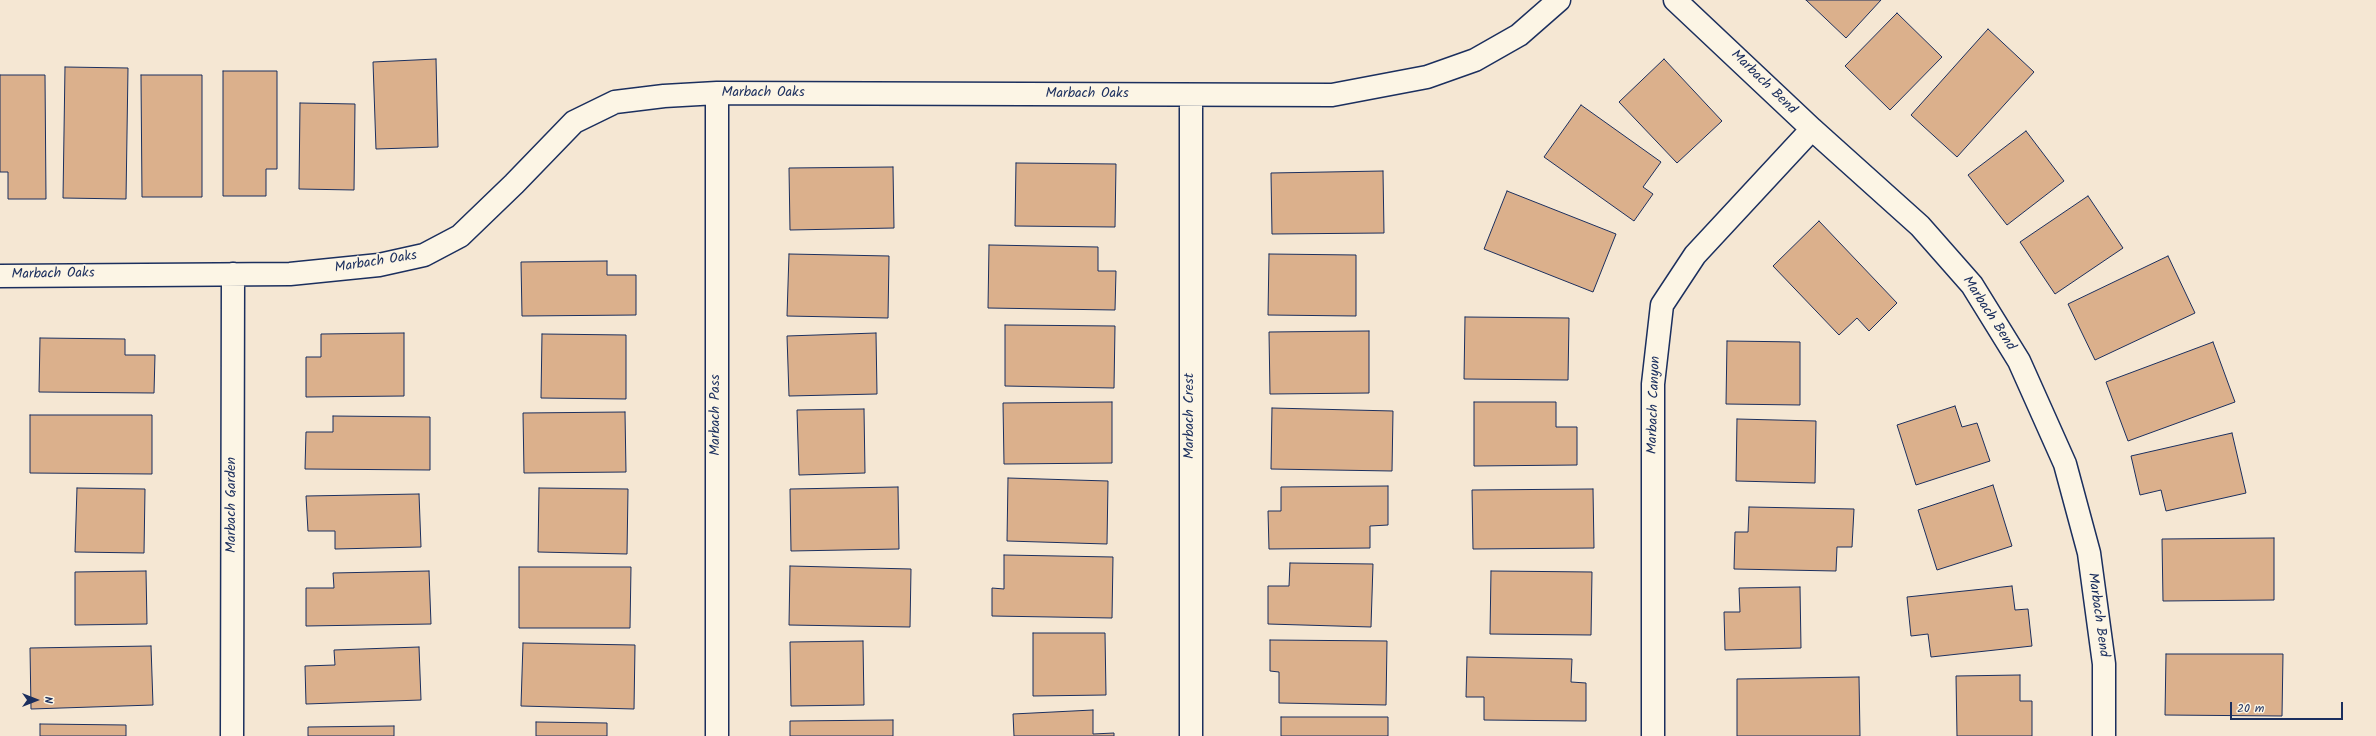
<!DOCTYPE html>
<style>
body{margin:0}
#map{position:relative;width:2376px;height:736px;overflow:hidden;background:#f5e7d3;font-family:Kalam,sans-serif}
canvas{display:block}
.north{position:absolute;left:16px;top:680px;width:40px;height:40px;-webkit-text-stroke:3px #fcf5e5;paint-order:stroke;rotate:90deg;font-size:11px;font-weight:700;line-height:16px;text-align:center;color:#1b2f5e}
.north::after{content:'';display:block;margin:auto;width:14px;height:18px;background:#1b2f5e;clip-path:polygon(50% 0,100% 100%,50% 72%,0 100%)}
.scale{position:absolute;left:2230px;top:702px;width:113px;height:18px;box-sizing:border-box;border:2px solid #1b2f5e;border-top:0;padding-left:5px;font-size:12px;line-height:14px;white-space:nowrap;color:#1b2f5e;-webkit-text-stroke:3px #fcf5e5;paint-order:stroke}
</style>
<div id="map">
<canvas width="2376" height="736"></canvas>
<div class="north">N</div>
<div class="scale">20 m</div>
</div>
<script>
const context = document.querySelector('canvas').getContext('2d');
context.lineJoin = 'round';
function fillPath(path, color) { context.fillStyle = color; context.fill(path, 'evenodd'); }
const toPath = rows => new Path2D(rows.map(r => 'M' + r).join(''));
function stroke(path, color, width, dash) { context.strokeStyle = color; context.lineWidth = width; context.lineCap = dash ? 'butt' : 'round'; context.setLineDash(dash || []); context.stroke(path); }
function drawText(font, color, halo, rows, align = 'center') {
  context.font = font + ' Kalam,sans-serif'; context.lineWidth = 3; context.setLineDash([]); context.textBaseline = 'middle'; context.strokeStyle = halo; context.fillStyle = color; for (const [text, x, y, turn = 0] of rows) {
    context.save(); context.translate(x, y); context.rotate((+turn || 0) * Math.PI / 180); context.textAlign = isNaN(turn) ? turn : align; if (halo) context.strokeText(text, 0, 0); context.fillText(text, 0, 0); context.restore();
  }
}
const building = toPath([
 [1806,0,1881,0,1846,38,1806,0],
 [1897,13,1942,57,1890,110,1845,66,1897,13],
 [1988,29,2034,72,1957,157,1911,115,1988,29],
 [436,59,438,147,376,149,373,62,436,59],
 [1664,59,1722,121,1677,163,1619,102,1664,59],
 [65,67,128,68,126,199,63,198,65,67],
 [223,71,277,71,277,169,266,169,266,196,223,196,223,71],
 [0,75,45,75,46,199,8,199,8,172,0,172,0,75],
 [141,75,202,75,202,197,142,197,141,75],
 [300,103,355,104,354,190,299,189,300,103],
 [1581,105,1661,162,1643,187,1653,194,1634,221,1544,157,1581,105],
 [2026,131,2064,181,2007,225,1968,175,2026,131],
 [1016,163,1116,164,1115,227,1015,226,1016,163],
 [893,167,894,228,790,230,789,168,893,167],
 [1383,171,1384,233,1272,234,1271,173,1383,171],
 [1507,191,1616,234,1593,292,1484,249,1507,191],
 [2088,196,2123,248,2055,294,2020,242,2088,196],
 [1819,221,1897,303,1869,331,1857,318,1839,335,1773,266,1819,221],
 [989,245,1098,247,1098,271,1116,271,1115,310,988,308,989,245],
 [789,254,889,256,888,318,787,316,789,254],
 [1269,254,1356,255,1356,316,1268,315,1269,254],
 [2168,256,2195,313,2095,360,2068,304,2168,256],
 [607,261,607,275,636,275,636,315,522,316,521,262,607,261],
 [1465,317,1569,318,1568,380,1464,379,1465,317],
 [1005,325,1115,326,1114,388,1005,386,1005,325],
 [1369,331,1369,393,1270,394,1269,332,1369,331],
 [404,333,404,396,306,397,306,357,321,357,321,334,404,333],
 [876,333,877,394,789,396,787,336,876,333],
 [542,334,626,335,626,399,541,398,542,334],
 [40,338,125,339,125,355,155,355,154,393,39,392,40,338],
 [1727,341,1800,342,1800,405,1726,404,1727,341],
 [2213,342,2235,402,2128,441,2106,382,2213,342],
 [1112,402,1112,463,1004,464,1003,403,1112,402],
 [1474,402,1556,402,1556,427,1577,427,1577,465,1474,466,1474,402],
 [1955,406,1962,427,1977,423,1990,461,1916,485,1897,425,1955,406],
 [1272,408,1393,411,1392,471,1271,469,1272,408],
 [864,409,865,473,799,475,797,410,864,409],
 [625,412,626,472,524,473,523,413,625,412],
 [30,415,152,415,152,474,30,473,30,415],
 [333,416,430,417,430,470,305,469,306,432,333,432,333,416],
 [1737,419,1816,421,1815,483,1736,481,1737,419],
 [2232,433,2246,493,2166,511,2161,490,2140,495,2131,456,2232,433],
 [1008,478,1108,481,1107,544,1007,541,1008,478],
 [1993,485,2012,546,1937,570,1918,510,1993,485],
 [1388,486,1388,525,1370,526,1370,548,1269,549,1268,511,1281,511,1281,487,1388,486],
 [898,487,899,549,791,551,790,489,898,487],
 [77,488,145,489,144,553,75,552,77,488],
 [539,488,628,489,627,554,538,552,539,488],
 [1593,489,1594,548,1473,549,1472,490,1593,489],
 [419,494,421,547,335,549,335,531,308,531,306,496,419,494],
 [1749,507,1854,509,1852,547,1837,547,1836,571,1734,569,1735,532,1748,532,1749,507],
 [2274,538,2274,600,2163,601,2162,539,2274,538],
 [1004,555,1113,557,1112,618,992,616,992,588,1004,589,1004,555],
 [1290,563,1373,564,1371,627,1268,624,1268,586,1289,586,1290,563],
 [790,566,911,569,910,627,789,625,790,566],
 [519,567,631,567,630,628,519,628,519,567],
 [146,571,147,624,75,625,75,572,146,571],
 [429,571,431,624,306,626,306,588,334,588,333,573,429,571],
 [1491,571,1592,572,1591,635,1490,634,1491,571],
 [2012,586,2015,610,2028,609,2032,646,1931,657,1928,634,1911,636,1907,597,2012,586],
 [1800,587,1801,648,1725,650,1724,612,1740,612,1739,588,1800,587],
 [1033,633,1105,633,1106,695,1033,696,1033,633],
 [1270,640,1387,641,1386,705,1279,703,1279,672,1270,671,1270,640],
 [863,641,864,705,791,706,790,642,863,641],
 [523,643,635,645,634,709,521,706,523,643],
 [151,646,153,705,31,709,30,648,151,646],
 [419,647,421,700,306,704,305,666,335,665,334,650,419,647],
 [2166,654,2283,654,2282,716,2165,715,2166,654],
 [1467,657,1572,659,1571,682,1586,683,1586,721,1484,720,1484,697,1466,697,1467,657],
 [2020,675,2020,701,2032,701,2032,736,1957,736,1956,676,2020,675],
 [1859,677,1860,736,1737,736,1737,679,1859,677],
 [1093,710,1093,734,1114,733,1114,736,1014,736,1013,714,1093,710],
 [1281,717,1388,717,1388,736,1281,736,1281,717],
 [893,720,893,736,790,736,790,721,893,720],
 [536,722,607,723,607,736,536,736,536,722],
 [40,724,126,725,126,736,40,736,40,724],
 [394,726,394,736,308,736,308,727,394,726]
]);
fillPath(building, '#dbb08c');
stroke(building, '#1b2f5e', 1);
const street = toPath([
 [1675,0,1812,129,1920,226,1972,285,2019,361,2065,464,2089,553,2104,664,2104,736],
 [0,276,290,274,379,265,424,255,460,236,514,184,574,122,615,102,664,96,717,93,1332,95,1427,77,1475,60,1519,35,1559,0],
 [232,736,233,274],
 [717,736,717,93],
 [1191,736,1191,96],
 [1653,736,1653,384,1662,305,1695,255,1812,129]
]);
stroke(street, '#1b2f5e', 25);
stroke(street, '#fcf5e5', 22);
drawText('14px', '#1b2f5e', '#fcf5e5', [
 ["Marbach Bend",1763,83,44],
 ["Marbach Oaks",763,94],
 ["Marbach Oaks",1087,95],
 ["Marbach Oaks",376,263,-9],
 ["Marbach Oaks",53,275,-1],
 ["Marbach Bend",1988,314,57],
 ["Marbach Canyon",1655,405,-88],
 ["Marbach Pass",717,415,-90],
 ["Marbach Crest",1191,416,-90],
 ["Marbach Garden",233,505,-90],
 ["Marbach Bend",2097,615,82]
]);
</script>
